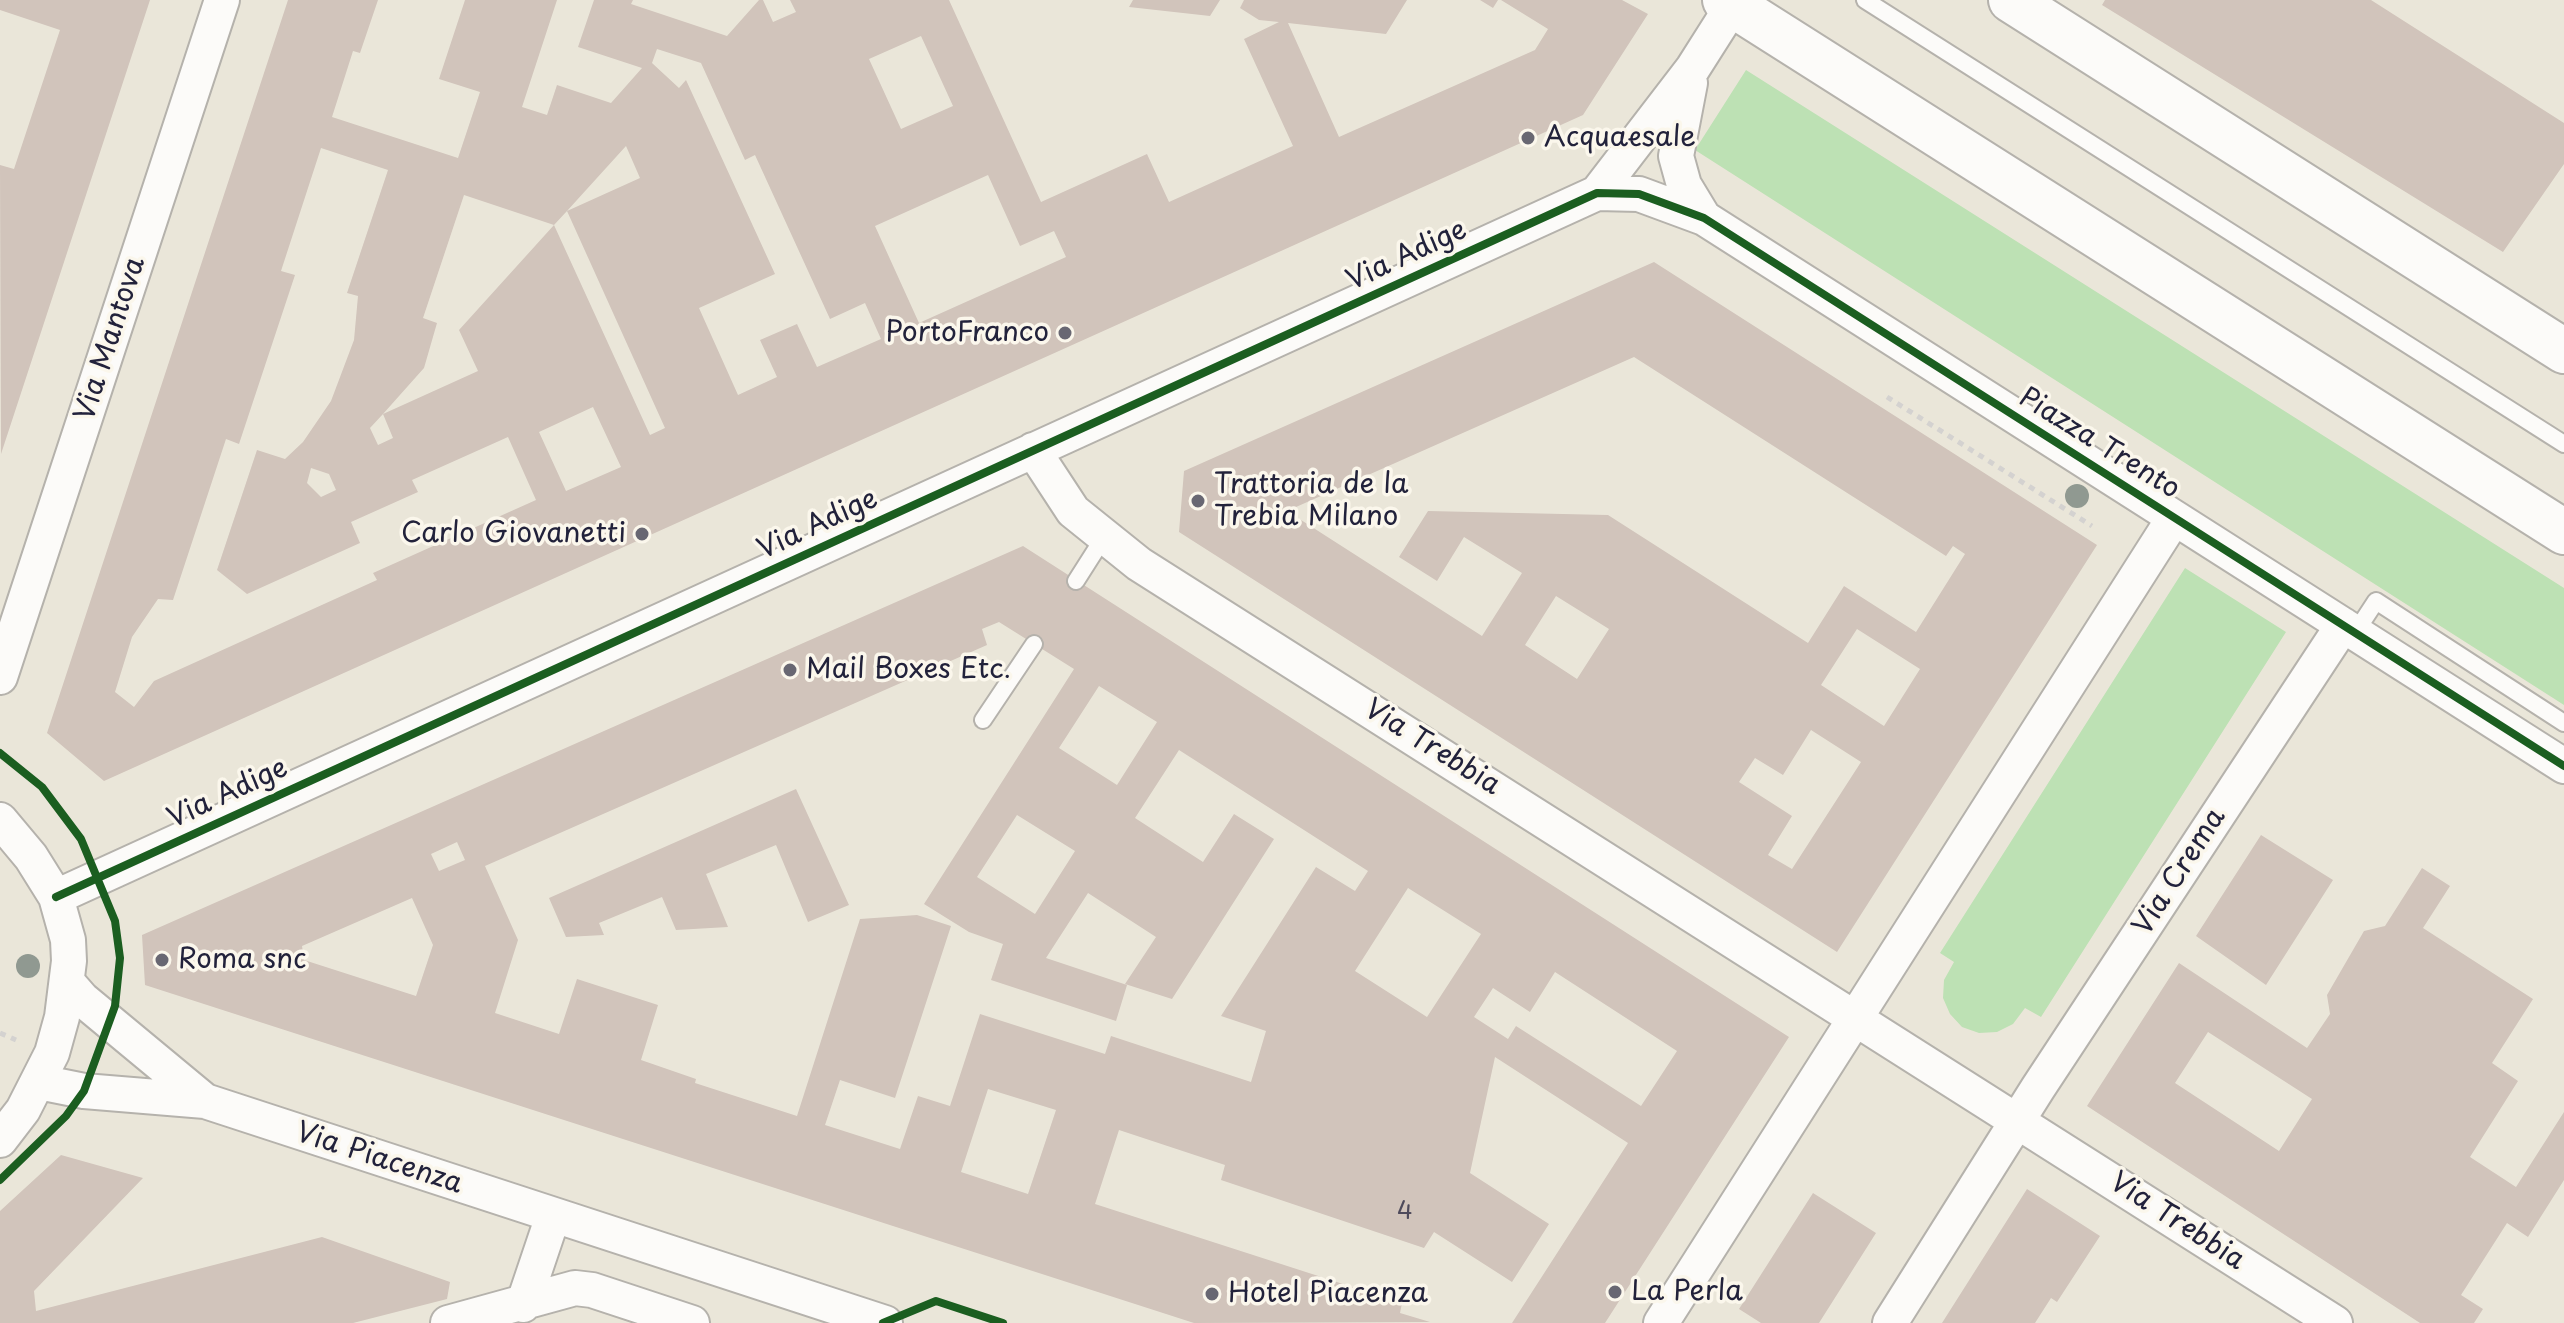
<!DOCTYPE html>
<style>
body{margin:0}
canvas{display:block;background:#eae6d9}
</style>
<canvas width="2564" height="1323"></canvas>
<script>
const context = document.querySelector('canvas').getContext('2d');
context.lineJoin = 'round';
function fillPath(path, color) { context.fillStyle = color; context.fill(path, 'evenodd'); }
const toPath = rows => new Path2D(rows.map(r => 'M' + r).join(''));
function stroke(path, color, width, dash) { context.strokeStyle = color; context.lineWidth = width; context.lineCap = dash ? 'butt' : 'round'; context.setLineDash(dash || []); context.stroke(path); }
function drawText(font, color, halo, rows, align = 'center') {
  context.font = font + ' "Playpen Sans",sans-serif'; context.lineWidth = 7; context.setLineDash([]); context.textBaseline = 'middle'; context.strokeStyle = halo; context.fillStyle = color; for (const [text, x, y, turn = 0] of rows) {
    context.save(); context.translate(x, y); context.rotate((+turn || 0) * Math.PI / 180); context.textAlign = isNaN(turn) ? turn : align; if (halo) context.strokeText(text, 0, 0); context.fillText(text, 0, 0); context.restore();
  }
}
fillPath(toPath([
 [1746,70,2564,588,2564,705,1695,150],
 [2185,568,2286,632,2041,1017,2025,1008,2013,1024,1997,1032,1979,1033,1962,1027,1950,1014,1943,998,1944,980,1954,962,1940,953]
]), '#bde1b4');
fillPath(toPath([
 [0,0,150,0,1,454,0,165,14,169,60,30,0,10],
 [288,0,378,0,360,53,353,51,332,117,458,158,480,92,439,79,465,0,557,0,522,107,547,115,557,85,611,103,642,68,578,47,594,0,633,0,631,4,727,36,759,0,763,0,773,22,796,12,790,0,949,0,1041,202,1147,154,1169,202,1293,146,1244,39,1279,22,1259,20,1240,8,1244,0,1407,0,1386,34,1288,23,1339,137,1535,50,1548,29,1501,0,1622,0,1648,14,1583,115,104,781,47,733],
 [921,36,953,106,901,129,869,59],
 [657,49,701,63,745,160,755,155,830,319,865,303,881,339,817,367,797,324,760,340,777,377,738,395,699,308,775,274,686,80,679,88,652,63],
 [626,146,640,178,567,211,665,428,650,435,554,225,459,330,478,371,383,414,393,438,378,445,370,428,383,414,424,368,437,323,423,318,464,195,554,225,567,211],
 [321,148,388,170,347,293,358,296,354,340,331,401,303,442,285,459,257,450,217,570,247,594,360,543,351,522,418,492,412,480,508,437,536,500,373,573,377,580,154,681,134,707,115,692,132,637,158,599,173,600,226,439,239,444,295,275,281,271],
 [988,175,1020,246,1054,231,1066,257,919,323,875,226],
 [593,407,621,467,566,491,539,432],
 [311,468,329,474,336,490,321,497,307,483],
 [1133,0,1220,0,1210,16,1129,7],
 [1480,0,1498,0,1493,8],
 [2105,0,2371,0,2564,123,2564,164,2503,252,2102,5],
 [1654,262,2097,545,1837,952,1179,532,1184,471],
 [1634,357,1946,556,1953,546,1965,554,1916,632,1844,586,1808,643,1608,515,1428,511,1399,557,1437,581,1464,537,1522,573,1482,636,1287,511],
 [1556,596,1609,629,1577,679,1525,645],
 [1857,629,1920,669,1884,726,1821,685],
 [1811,730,1861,762,1792,869,1768,855,1792,816,1739,782,1755,758,1783,775],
 [1023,546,1789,1037,1605,1323,1512,1323,1628,1143,1495,1057,1470,1173,1549,1224,1512,1282,1434,1232,1424,1248,1221,1180,1225,1165,1119,1130,1095,1204,1402,1303,1400,1313,1430,1322,1194,1323,145,985,142,935],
 [999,622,1074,669,924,904,969,932,1003,944,991,980,1116,1021,1127,985,1046,958,1088,893,1156,937,1125,984,1172,999,1274,839,1234,814,1203,862,1135,818,1179,750,1368,871,1355,891,1316,867,1221,1016,1266,1031,1251,1082,1111,1036,1105,1054,980,1014,950,1106,918,1096,900,1149,825,1125,840,1080,895,1098,951,926,917,915,860,919,797,1116,695,1083,696,1079,641,1060,658,1005,577,979,559,1034,495,1013,518,940,485,866,987,645,982,629],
 [1099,686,1157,722,1117,785,1059,748],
 [1017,815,1075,851,1035,914,977,877],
 [457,842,465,860,439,871,431,854],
 [1408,888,1481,934,1427,1017,1355,971],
 [412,898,433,945,416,996,304,960,302,946],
 [1555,972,1677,1051,1641,1106,1516,1026,1508,1039,1474,1017,1493,988,1530,1012],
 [988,1089,1056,1110,1028,1194,961,1172],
 [796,789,849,905,808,922,776,845,706,874,728,927,676,930,662,897,599,923,604,935,566,937,549,898],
 [2261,835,2333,880,2266,985,2196,936],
 [2422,868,2450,886,2423,928,2533,999,2492,1063,2518,1081,2470,1157,2516,1187,2564,1112,2564,1180,2528,1237,2507,1223,2461,1295,2483,1309,2474,1323,2420,1323,2087,1106,2179,963,2307,1048,2330,1014,2327,995,2364,931,2385,926],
 [2208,1032,2312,1099,2279,1151,2175,1083],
 [61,1155,143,1178,34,1291,36,1311,322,1237,450,1282,447,1299,353,1323,0,1323,0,1211],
 [2027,1189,2100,1236,2057,1302,2051,1298,2035,1323,1942,1323],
 [1813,1193,1876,1233,1819,1323,1761,1323,1739,1309]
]), '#d1c4bb');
const lane = toPath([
 [1865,0,2564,444],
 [1076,581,1104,537],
 [2355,633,2376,601,2564,723],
 [983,720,1034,644]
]);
const street = toPath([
 [1690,83,1676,156,1684,185,1704,218],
 [1597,193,1693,68,1733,5],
 [1033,450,1073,511,1139,564,2335,1323],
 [0,677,222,0],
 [0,820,31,857,56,897,68,940,69,961,62,1017,52,1053,23,1110,0,1140],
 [56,897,1597,193,1639,194,1704,218,2564,766],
 [68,983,82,999,205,1101],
 [39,1082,84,1091,205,1101,885,1323],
 [523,1305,553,1216],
 [448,1323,575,1288,592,1290,692,1323],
 [1661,1323,2174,518],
 [1890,1323,2038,1088,2343,625]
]);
const primary = toPath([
 [1725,0,2564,532],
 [2011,0,2564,351]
]);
stroke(lane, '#b5b2ac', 20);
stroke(street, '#b5b2ac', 38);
stroke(primary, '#b5b2ac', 48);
stroke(toPath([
 [1887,397,2092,526],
 [0,1033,16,1040]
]), '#d4d2d0', 5, [6, 6]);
stroke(lane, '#fcfbf9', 16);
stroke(street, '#fcfbf9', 34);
stroke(primary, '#fcfbf9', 44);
stroke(toPath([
 [0,753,42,787,81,839,115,921,120,958,115,1006,84,1091,66,1116,0,1180],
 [56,897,1597,193,1639,194,1704,218,2564,766],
 [883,1323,936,1301,1003,1323]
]), '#1b5e20', 8);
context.fillStyle = '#909991';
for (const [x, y] of [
 [2077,496],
 [28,966]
]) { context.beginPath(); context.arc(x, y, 12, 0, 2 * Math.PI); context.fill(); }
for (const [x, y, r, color] of [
 [1528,138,8,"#686772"],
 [1065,333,8,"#686772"],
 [1198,501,8,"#686772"],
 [642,534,8,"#686772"],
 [790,670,8,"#686772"],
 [162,960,8,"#686772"],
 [1615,1292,8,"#686772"],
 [1212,1294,8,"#686772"]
]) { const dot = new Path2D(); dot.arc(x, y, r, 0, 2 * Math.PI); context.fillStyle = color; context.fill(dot); stroke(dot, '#fbf7ec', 3); }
drawText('24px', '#4e4a5b', null, [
 ["4",1405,1212]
]);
drawText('28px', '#22223b', '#fbf7ec', [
 ["Acquaesale",1544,138],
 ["PortoFranco",1049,333,"right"],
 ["Trattoria de la",1214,485],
 ["Trebia Milano",1214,517],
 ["Carlo Giovanetti",626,534,"right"],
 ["Mail Boxes Etc.",806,670],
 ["Roma snc",178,960],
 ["La Perla",1631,1292],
 ["Hotel Piacenza",1228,1294]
], 'left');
drawText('28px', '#22223b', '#fbf7ec', [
 ["Via Adige",1407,256,-25],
 ["Via Mantova",111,339,-72],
 ["Piazza Trento",2099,444,32],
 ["Via Adige",818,525,-25],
 ["Via Trebbia",1432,748,32],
 ["Via Adige",228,794,-25],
 ["Via Crema",2180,872,-57],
 ["Via Piacenza",379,1159,18],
 ["Via Trebbia",2177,1222,33]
]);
</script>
